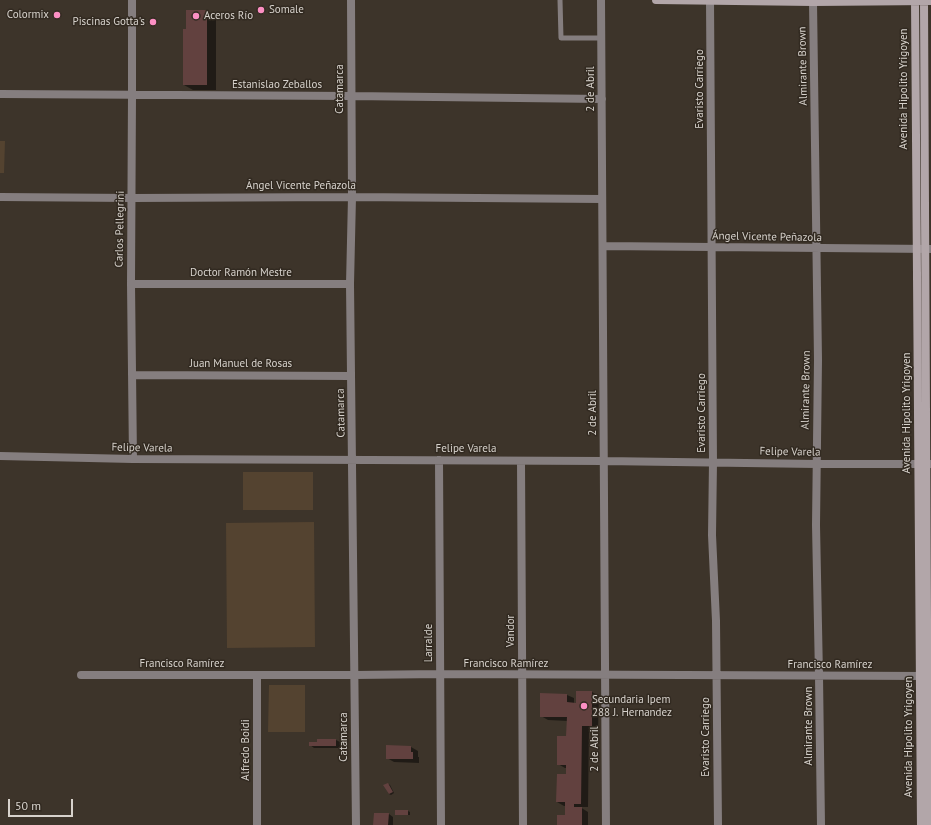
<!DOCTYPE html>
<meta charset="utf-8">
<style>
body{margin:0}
#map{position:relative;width:931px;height:825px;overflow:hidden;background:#3d342a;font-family:"PT Sans",sans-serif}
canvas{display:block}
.scale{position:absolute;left:8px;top:799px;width:65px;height:18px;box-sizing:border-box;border:2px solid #d7d2cc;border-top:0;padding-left:5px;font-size:12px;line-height:14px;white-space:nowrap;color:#d7d2cc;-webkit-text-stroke:3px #322a21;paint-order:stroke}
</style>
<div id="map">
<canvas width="931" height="825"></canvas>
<div class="scale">50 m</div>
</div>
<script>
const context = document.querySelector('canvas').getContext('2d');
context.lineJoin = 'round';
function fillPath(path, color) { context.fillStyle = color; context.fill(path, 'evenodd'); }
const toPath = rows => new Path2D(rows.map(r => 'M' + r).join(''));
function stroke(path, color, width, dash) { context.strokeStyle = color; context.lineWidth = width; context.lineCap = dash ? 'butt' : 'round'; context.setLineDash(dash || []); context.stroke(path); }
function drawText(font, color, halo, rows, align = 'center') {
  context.font = font + ' "PT Sans",sans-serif'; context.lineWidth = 3; context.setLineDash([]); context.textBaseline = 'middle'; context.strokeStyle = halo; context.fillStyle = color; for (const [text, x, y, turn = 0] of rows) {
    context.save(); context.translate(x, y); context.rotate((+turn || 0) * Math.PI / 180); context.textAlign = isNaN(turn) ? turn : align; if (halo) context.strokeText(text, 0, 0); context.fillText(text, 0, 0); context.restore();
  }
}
fillPath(toPath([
 [0,141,5,141,4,173,0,173],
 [243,472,313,472,313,510,243,510],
 [314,522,315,647,227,648,226,523],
 [269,685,305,685,305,732,268,732]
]), '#544330');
fillPath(toPath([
 [187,11,207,11,216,16,216,90,193,90,184,85,187,30],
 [592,692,599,696,598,730,589,730,588,807,580,807,588,812,588,825,558,825,566,816,566,806,564,806,557,802,567,775,567,768,565,768,558,764,567,737,568,721,548,720,541,716,541,694,567,695,574,698,574,704,577,704],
 [318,740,336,740,340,742,340,748,314,748,310,745,318,743],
 [387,746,411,747,418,751,418,757,419,757,419,763,394,762,387,758],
 [388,784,390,785,394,793,391,795,389,794],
 [408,811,410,812,410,815,398,815,396,814],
 [389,814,393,817,393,825,374,825]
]), '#0007');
fillPath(toPath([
 [186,10,207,10,207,85,183,85,183,29,186,29],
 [576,691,592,691,592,726,582,726,581,804,574,804,574,807,582,807,582,825,557,825,557,815,565,815,565,802,556,802,557,774,566,774,566,765,557,765,557,736,566,736,567,717,540,717,540,693,567,694,567,702,576,703],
 [317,739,336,739,336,746,309,746,309,742,317,742],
 [386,745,411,746,411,752,413,752,413,759,386,759],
 [388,783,393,792,389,794,383,785],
 [395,810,408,810,408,815,395,815],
 [374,813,389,813,388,825,373,825]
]), '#62413f');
stroke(toPath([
 [560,0,561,38,601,38]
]), '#857e7f', 5);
stroke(toPath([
 [132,0,132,95,131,284,133,459],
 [351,0,352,197,350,284,356,825],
 [601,0,606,825],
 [710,0,713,462,712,535,716,621,718,825],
 [813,2,818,360,816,525,819,676,821,825],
 [0,94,351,96,602,99],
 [0,197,132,198,352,197,602,199],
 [603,246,931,249],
 [131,284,350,284],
 [132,375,351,376],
 [0,456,133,459,604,461,816,464,931,464],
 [439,460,441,825],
 [521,461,523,825],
 [81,675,355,675,441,674,926,676],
 [257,675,257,825]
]), '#857e7f', 8);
stroke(toPath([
 [656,0,813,2,931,1],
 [915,0,921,825],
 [924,1,928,825]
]), '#b2a6a9', 8);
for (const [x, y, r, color] of [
 [261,10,4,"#fc8fc3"],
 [57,15,4,"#fc8fc3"],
 [196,16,4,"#fc8fc3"],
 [153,22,4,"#fc8fc3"],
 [584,706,4,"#fc8fc3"]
]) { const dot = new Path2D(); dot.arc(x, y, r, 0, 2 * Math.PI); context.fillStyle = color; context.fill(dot); stroke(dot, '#322a21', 1.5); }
drawText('11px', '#d7d2cc', '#322a21', [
 ["Somale",269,10],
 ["Colormix",49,15,"right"],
 ["Aceros Río",204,16],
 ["Piscinas Gotta's",145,22,"right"],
 ["Secundaria Ipem",592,700],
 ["288 J. Hernandez",592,713]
], 'left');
drawText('11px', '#d7d2cc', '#322a21', [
 ["Almirante Brown",803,66,-91],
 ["Estanislao Zeballos",277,85],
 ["Catamarca",340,89,-90],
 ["2 de Abril",591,89,-90],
 ["Evaristo Carriego",700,89,-90],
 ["Avenida Hipolito Yrigoyen",904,89,-90],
 ["Ángel Vicente Peñazola",301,186],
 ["Carlos Pellegrini",120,229,-89],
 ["Ángel Vicente Peñazola",767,237,1],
 ["Doctor Ramón Mestre",241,273],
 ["Juan Manuel de Rosas",241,364],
 ["Almirante Brown",806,390,-89],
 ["Catamarca",341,413,-91],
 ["2 de Abril",593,413,-90],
 ["Evaristo Carriego",702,413,-90],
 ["Avenida Hipolito Yrigoyen",907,413,-90],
 ["Felipe Varela",142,448,1],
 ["Felipe Varela",466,449],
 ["Felipe Varela",790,452,1],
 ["Vandor",511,631,-90],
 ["Larralde",429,643,-90],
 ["Francisco Ramírez",182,664],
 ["Francisco Ramírez",506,664],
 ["Francisco Ramírez",830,665],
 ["Almirante Brown",809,726,-90],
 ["Catamarca",344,737,-90],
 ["Evaristo Carriego",706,737,-90],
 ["Avenida Hipolito Yrigoyen",909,737,-90],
 ["2 de Abril",595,749,-90],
 ["Alfredo Boidi",246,750,-90]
]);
</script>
